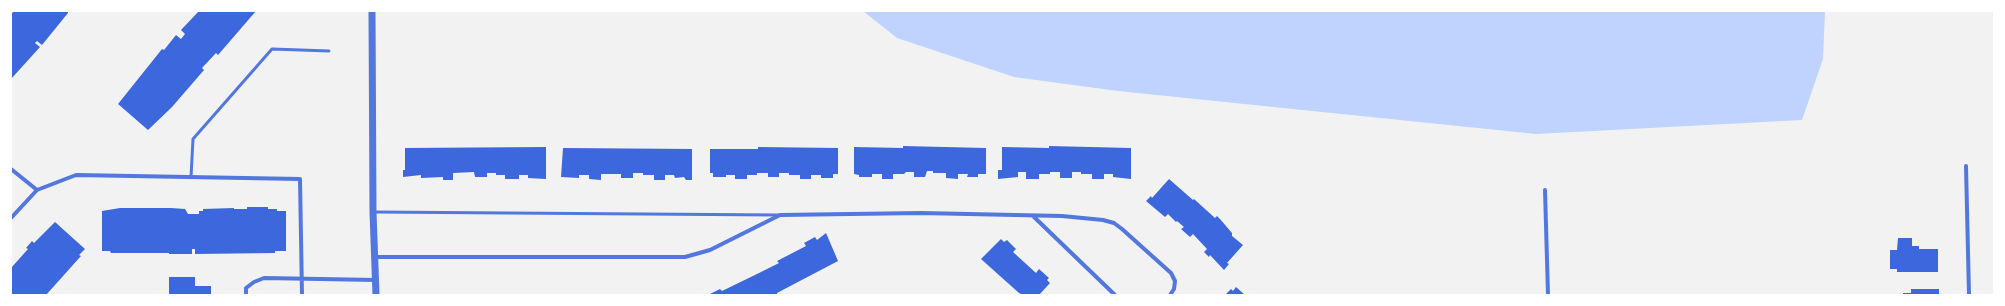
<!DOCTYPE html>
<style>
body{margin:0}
#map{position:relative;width:2005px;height:306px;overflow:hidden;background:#f2f2f2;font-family:Barlow,sans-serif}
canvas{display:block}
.frame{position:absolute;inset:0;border:12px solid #fff;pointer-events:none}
</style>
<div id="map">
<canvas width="2005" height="306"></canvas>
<div class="frame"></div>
</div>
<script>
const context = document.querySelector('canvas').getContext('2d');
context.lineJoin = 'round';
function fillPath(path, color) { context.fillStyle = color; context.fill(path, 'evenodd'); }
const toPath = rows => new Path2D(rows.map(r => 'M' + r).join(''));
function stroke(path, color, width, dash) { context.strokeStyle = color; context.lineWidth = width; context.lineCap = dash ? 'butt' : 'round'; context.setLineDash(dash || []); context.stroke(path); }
fillPath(toPath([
 [863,11,1825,11,1823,59,1802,120,1536,134,1118,91,1014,77,897,38]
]), '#bfd3fe');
fillPath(toPath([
 [14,11,68,11,68,13,42,45,37,41,35,43,40,47,11,79,11,14],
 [199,11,256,11,218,55,216,53,202,68,204,70,172,107,148,130,118,104,162,49,164,50,176,35,181,39,185,34,181,30],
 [903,146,986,148,986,174,978,174,978,177,967,177,968,174,958,174,958,179,946,178,946,173,933,173,933,171,927,171,925,177,914,177,914,172,906,172,904,174,893,174,893,179,882,179,882,174,872,174,872,177,859,177,859,175,854,174,854,147,903,148],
 [1049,146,1131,148,1131,179,1113,177,1113,174,1104,174,1104,179,1092,179,1092,174,1081,174,1081,172,1072,172,1072,178,1060,178,1060,172,1050,172,1050,174,1039,174,1039,179,1026,179,1026,172,1018,172,1018,177,998,179,998,170,1002,170,1002,147,1049,148],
 [546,147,546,179,528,178,528,175,519,175,519,179,505,179,505,175,496,175,496,173,487,173,487,177,475,177,474,172,453,173,453,180,443,180,443,177,421,178,421,175,403,177,403,170,405,170,405,148],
 [758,147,838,148,838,174,833,174,833,178,821,178,821,175,811,175,811,179,800,179,800,175,789,175,789,173,779,173,779,177,768,177,768,173,757,173,757,175,747,175,747,179,735,179,735,175,726,175,726,177,713,177,713,173,710,173,710,149,758,149],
 [563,148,692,149,692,180,686,180,684,177,675,178,674,175,665,175,665,180,654,180,654,175,643,175,643,173,633,173,633,178,621,178,621,174,601,174,601,180,589,179,589,175,579,175,579,178,561,177],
 [1169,179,1193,200,1194,199,1215,218,1217,216,1220,219,1232,233,1232,236,1243,245,1227,263,1229,264,1224,270,1210,255,1209,257,1204,252,1207,249,1193,234,1190,237,1181,229,1184,227,1177,221,1176,222,1168,214,1165,217,1146,201,1151,196,1152,198],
 [247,207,268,207,268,209,277,209,277,211,286,211,286,251,275,251,275,253,195,254,195,249,192,249,192,254,169,254,169,253,111,253,110,251,102,251,102,211,120,208,171,208,185,209,188,214,199,214,199,211,203,211,203,209,234,208,234,209,247,209],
 [55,222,85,249,79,255,81,256,46,295,11,295,11,268,28,249,26,248,32,241,34,243],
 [826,233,838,261,777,293,777,294,708,295,720,289,722,291,759,273,779,263,777,261,806,246,804,243,815,237,817,240],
 [1898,238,1912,238,1912,246,1919,246,1919,249,1938,249,1938,272,1897,272,1897,269,1890,269,1890,250,1897,250],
 [1001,239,1004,242,1007,240,1016,249,1013,252,1036,273,1039,269,1049,278,1047,280,1050,283,1039,295,1023,295,1019,293,981,259],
 [169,277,195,277,195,286,211,286,211,295,169,295],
 [1236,287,1245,295,1225,295,1231,289,1233,291],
 [1911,289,1939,289,1939,295,1903,295,1903,293,1911,293]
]), '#3d67dc');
stroke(toPath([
 [191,177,193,139,272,49,329,51],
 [374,212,778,215]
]), '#5277de', 3);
stroke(toPath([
 [1966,166,1969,295],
 [11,169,37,190],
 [1545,190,1548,295],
 [1033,216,1115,295],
 [11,218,37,190,76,175,300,179,302,295],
 [375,257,685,257,710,250,780,215,921,213,1062,216,1103,220,1114,223,1122,229,1171,273,1175,281,1174,289,1170,295],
 [246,295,246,288,254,282,264,278,376,280]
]), '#5277de', 4);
stroke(toPath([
 [372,11,373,212,376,295]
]), '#5277de', 7);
</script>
